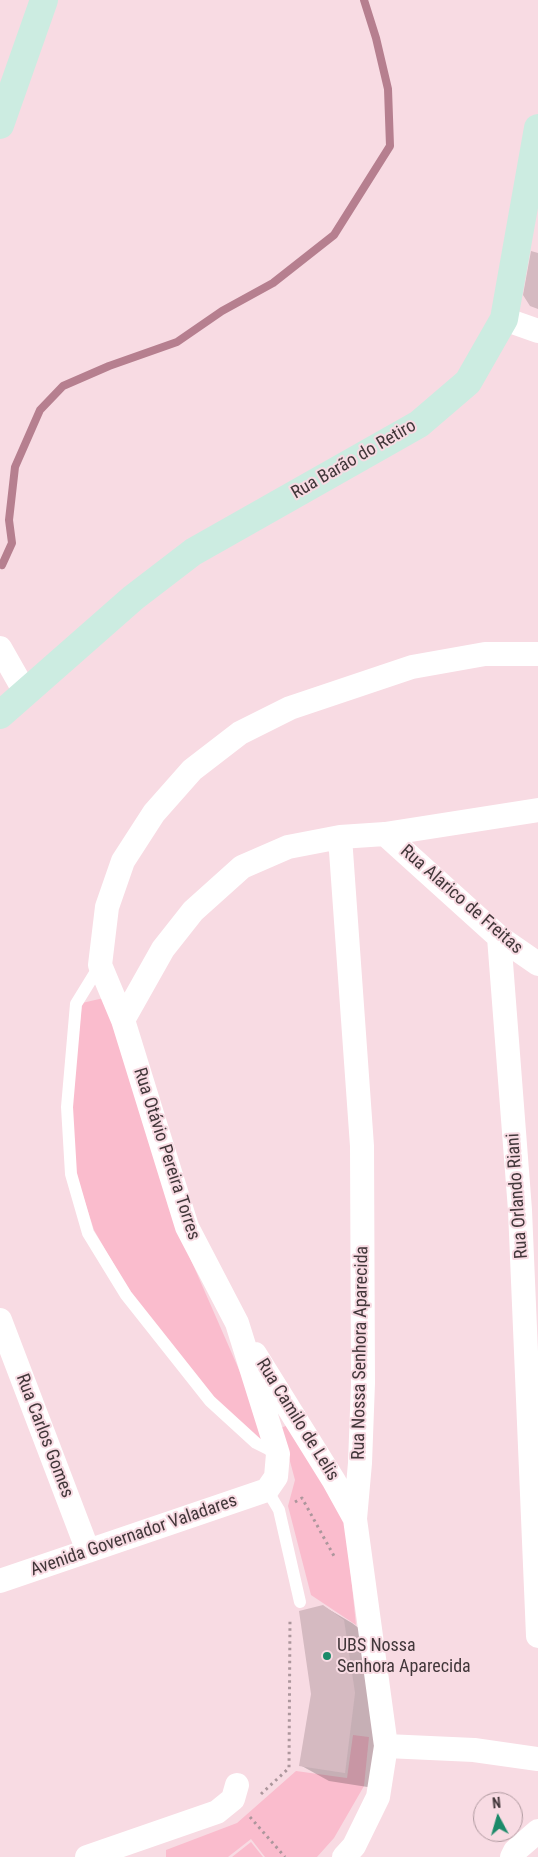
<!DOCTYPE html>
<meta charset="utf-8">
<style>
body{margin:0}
#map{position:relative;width:538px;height:1857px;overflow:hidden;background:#f8dbe3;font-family:"Roboto Condensed",sans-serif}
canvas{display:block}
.north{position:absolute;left:473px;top:1792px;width:50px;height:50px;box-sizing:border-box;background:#f8dbe3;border:1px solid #af999f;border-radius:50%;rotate:354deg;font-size:14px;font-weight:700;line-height:20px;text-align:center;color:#42373a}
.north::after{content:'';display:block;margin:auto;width:18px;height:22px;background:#1b8a69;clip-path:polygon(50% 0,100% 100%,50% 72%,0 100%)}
</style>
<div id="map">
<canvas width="538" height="1857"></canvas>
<div class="north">N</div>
</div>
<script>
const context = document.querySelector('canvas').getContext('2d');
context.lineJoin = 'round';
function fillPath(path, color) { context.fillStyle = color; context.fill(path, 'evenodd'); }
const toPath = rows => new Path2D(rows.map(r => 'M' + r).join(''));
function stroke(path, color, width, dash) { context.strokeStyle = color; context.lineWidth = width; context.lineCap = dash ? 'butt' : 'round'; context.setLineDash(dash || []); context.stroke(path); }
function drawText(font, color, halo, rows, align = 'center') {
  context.font = font + ' "Roboto Condensed",sans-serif'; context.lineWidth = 4; context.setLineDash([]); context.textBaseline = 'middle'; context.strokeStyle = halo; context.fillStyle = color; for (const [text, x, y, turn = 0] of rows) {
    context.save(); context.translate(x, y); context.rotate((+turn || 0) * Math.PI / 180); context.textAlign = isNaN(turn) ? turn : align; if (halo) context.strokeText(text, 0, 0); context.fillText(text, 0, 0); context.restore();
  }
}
fillPath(toPath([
 [108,997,177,1228,268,1436,261,1441,212,1398,131,1294,94,1230,76,1174,71,1106,82,1003],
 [290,1424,344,1507,356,1625,311,1595,288,1506,295,1480,281,1428],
 [353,1735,369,1737,364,1786,334,1838,317,1857,265,1857,251,1839,228,1857,166,1857,166,1850,237,1823,296,1771,347,1778],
 [251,1842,263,1857,232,1857]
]), '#fabccd');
fillPath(toPath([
 [323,1606,352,1623,372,1638,383,1710,374,1788,329,1781,300,1765,312,1694]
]), '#0003');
stroke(toPath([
 [2,565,12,543,9,520,15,467,40,410,63,386,109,366,177,342,222,311,273,283,334,235,390,146,388,89,376,38,364,0]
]), '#b67f8f', 8);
fillPath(toPath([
 [531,251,538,253,538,309,530,306,523,295],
 [323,1605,344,1620,355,1693,345,1773,299,1766,311,1694,299,1611]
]), '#d5bac1');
stroke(toPath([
 [295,1502,302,1498,334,1556],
 [261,1794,289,1768,290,1618],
 [250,1817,285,1857]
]), '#ac969c', 3, [2.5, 4]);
stroke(toPath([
 [100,965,76,1004,67,1107,71,1174,88,1233,126,1295,210,1401,256,1443,278,1454],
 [267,1490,279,1510,300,1602]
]), '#fff', 12);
stroke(toPath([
 [504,319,538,331],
 [0,648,25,692],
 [385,834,499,937,538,964],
 [340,837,362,1146,363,1383,360,1463,355,1519,386,1746,378,1797,354,1846,344,1857],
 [499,937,520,1210,538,1636],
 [123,1020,163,949,193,911,242,867,288,847,340,837,385,834,538,810],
 [0,1320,88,1551],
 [255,1354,334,1481,355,1519],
 [0,1581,267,1490,276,1477,278,1454,237,1323,187,1227,123,1020,100,965,107,907,123,861,154,813,192,770,240,733,290,708,412,667,485,654,538,654],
 [386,1746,474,1750,538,1759],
 [87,1857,217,1812,233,1799,237,1785],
 [512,1857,515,1851,538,1831]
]), '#fff', 24);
stroke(toPath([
 [0,125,44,0],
 [0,715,133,598,193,552,419,424,468,382,504,319,538,128]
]), '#ccece1', 28);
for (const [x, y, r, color] of [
 [327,1656,5,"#1b8a69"]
]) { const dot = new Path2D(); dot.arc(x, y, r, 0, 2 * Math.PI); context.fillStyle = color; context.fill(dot); stroke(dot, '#f8dbe3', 2); }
drawText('18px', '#42373a', '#f8dbe3', [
 ["Rua Barão do Retiro",354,460,-30],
 ["Rua Alarico de Freitas",461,900,41],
 ["Rua Otávio Pereira Torres",166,1154,72],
 ["Rua Orlando Riani",518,1196,-94],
 ["Rua Nossa Senhora Aparecida",361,1353,-89],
 ["Rua Camilo de Lelis",297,1420,58],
 ["Rua Carlos Gomes",44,1436,69],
 ["Avenida Governador Valadares",134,1536,-19]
]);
drawText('18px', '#42373a', '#f8dbe3', [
 ["UBS Nossa",337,1646],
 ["Senhora Aparecida",337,1667]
], 'left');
</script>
